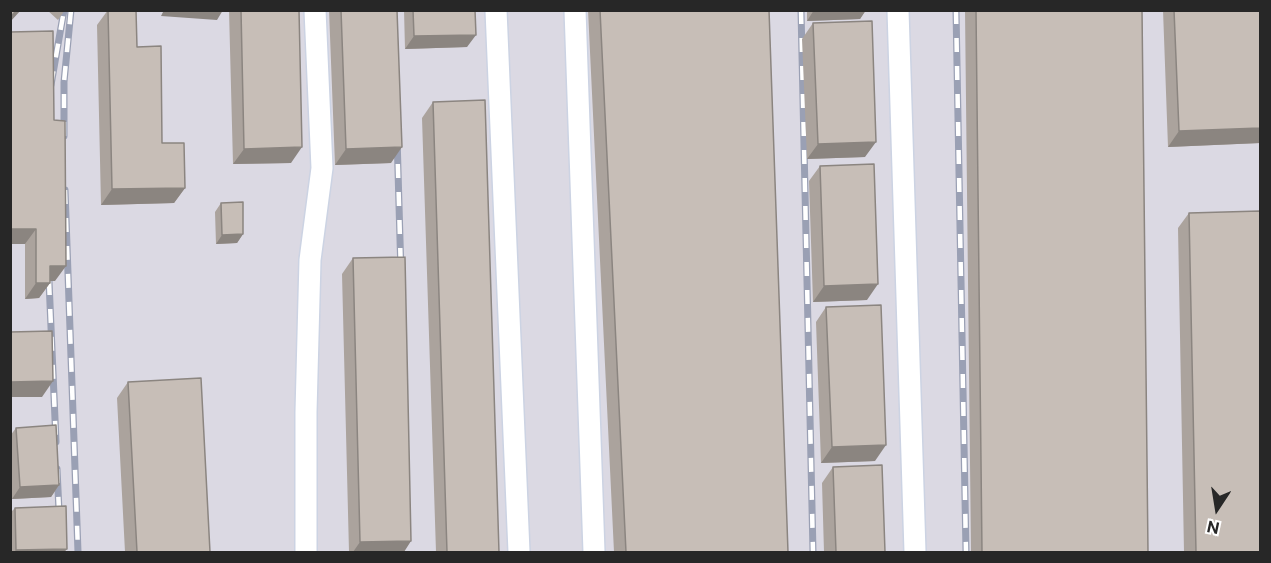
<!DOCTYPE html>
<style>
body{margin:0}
#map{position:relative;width:1271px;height:563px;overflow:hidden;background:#ece1d7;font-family:"Public Sans",sans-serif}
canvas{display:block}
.frame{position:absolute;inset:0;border:12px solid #272727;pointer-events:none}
.north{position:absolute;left:1187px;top:479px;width:60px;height:60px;-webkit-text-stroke:4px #fff;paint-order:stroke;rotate:192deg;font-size:16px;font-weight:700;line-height:24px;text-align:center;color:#272727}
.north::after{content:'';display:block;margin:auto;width:21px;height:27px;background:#272727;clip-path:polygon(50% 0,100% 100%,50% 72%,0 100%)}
</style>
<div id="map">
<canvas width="1271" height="563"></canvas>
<div class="frame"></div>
<div class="north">N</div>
</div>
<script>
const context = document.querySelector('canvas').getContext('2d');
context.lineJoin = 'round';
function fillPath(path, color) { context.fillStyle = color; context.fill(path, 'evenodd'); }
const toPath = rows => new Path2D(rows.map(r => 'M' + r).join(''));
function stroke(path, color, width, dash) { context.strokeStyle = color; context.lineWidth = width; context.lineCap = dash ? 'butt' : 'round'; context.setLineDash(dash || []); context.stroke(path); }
fillPath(toPath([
 [11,11,1260,11,1260,552,11,552]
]), '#dbd9e3');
const minor = toPath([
 [496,10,519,552],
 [575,10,594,552],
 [898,10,915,552],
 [306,552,306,412,310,260,322,168,315,10]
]);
stroke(minor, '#ccd3e3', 24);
stroke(minor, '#fff', 21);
const rail = toPath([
 [801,10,813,552],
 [956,10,966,552],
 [51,85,64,10],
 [64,136,64,82,71,10],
 [397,136,401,274],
 [65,190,78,552],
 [49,281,56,442],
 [57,469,61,552]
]);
stroke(rail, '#9aa0b4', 7);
stroke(rail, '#fff', 4.5, [14]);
fillPath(toPath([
 [47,10,65,10,58,20],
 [108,10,136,10,137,47,162,143,185,188,174,203,101,205,97,25],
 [229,10,299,10,291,163,233,164],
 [329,10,397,10,391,163,335,165],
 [404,10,475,10,467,47,405,49],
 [588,10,769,10,788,552,614,552],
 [807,10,866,10,860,19,807,21],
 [965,10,1142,10,1148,552,971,552],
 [1163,10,1260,10,1260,143,1168,147],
 [813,23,865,157,807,159,802,39],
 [10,32,55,281,50,281,50,283,39,298,25,299,25,244,10,244],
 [433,102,499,552,436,552,422,118],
 [820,166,867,300,813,302,809,181],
 [221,203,243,234,237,243,216,244,215,212],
 [1189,213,1260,552,1184,552,1178,228],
 [353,258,404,552,349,552,342,274],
 [826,307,875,461,821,463,816,322],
 [128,382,210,552,125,552,117,398],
 [16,428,59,485,51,497,12,499,10,483,10,436],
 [833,467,885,552,824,552,822,483],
 [15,508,67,549,64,552,10,552,10,513]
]), '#aba39d');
fillPath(toPath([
 [17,10,21,10,10,22,10,17],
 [164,10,223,10,217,20,161,16],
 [814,10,866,10,860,19,807,21],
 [476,35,467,47,405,49,414,36],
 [1260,128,1260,143,1168,147,1179,131],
 [876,142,865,157,807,159,818,144],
 [302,147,291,163,233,164,244,149],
 [402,147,391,163,335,165,346,149],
 [185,188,174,203,101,205,112,189],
 [10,229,36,229,25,244,10,244],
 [243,234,237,243,216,244,222,235],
 [50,266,66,266,55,281,39,281],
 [36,283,50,283,39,298,25,299],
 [878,284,867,300,813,302,824,286],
 [53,381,42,397,10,397,10,382],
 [886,445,875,461,821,463,832,447],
 [59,485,51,497,12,499,20,487],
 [411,541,404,552,353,552,360,542],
 [67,549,64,552,14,552,16,550]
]), '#8b8580');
const building = toPath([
 [10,10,17,10,10,17,10,10],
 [108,10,136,10,137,47,161,46,162,143,184,143,185,188,112,189,108,10],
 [241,10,299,10,302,147,244,149,241,10],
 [341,10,397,10,402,147,346,149,341,10],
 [413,10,475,10,476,35,414,36,413,10],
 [600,10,769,10,788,552,626,552,600,10],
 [976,10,1142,10,1148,552,982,552,976,10],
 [1174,10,1260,10,1260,128,1179,131,1174,10],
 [872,21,876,142,818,144,813,23,872,21],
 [53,31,54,120,65,121,66,266,50,266,50,283,36,283,36,229,10,229,10,32,53,31],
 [485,100,499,552,447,552,433,102,485,100],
 [874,164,878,284,824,286,820,166,874,164],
 [243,202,243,234,222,235,221,203,243,202],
 [1260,211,1260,552,1196,552,1189,213,1260,211],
 [405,257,411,541,360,542,353,258,405,257],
 [881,305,886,445,832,447,826,307,881,305],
 [52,331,53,381,10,382,10,332,52,331],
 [201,378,210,552,137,552,128,382,201,378],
 [56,425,59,485,20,487,16,428,56,425],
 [882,465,885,552,836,552,833,467,882,465],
 [66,506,67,549,16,550,15,508,66,506]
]);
fillPath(building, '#c7beb7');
stroke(building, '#8b8580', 1.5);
</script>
